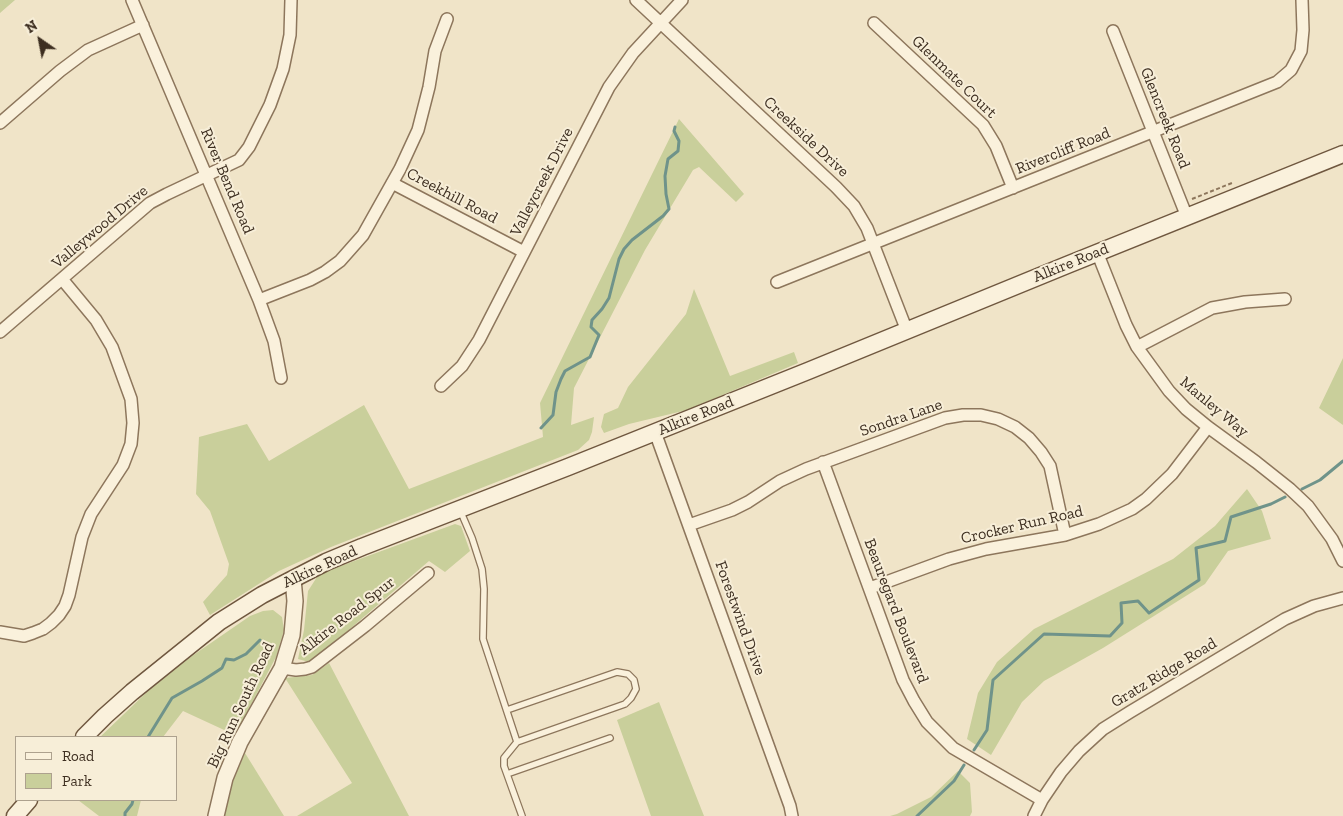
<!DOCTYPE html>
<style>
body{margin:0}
#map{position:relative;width:1343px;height:816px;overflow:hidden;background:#f0e4c8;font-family:"Zilla Slab",serif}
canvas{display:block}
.legend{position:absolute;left:15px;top:736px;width:162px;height:65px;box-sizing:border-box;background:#f7eed8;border:1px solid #ada18e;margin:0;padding:6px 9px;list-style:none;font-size:15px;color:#3d2e20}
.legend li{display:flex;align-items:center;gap:10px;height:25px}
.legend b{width:25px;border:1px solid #ada18e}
.north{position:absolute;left:15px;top:15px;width:50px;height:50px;-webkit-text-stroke:4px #f7eed8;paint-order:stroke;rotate:327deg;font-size:14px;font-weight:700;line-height:20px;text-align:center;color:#3d2e20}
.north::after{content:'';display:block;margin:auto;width:18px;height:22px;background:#3d2e20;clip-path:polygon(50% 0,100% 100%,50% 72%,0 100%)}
</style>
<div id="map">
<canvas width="1343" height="816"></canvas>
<ul class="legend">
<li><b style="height:6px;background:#faf1dc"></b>Road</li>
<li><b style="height:14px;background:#c9cf9b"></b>Park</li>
</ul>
<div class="north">N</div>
</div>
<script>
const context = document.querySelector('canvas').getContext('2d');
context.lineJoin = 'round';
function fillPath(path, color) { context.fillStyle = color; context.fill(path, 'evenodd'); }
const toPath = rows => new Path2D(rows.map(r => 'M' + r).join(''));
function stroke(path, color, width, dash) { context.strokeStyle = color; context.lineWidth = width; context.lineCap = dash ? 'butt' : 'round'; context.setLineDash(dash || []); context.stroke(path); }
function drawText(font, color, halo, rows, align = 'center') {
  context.font = font + ' "Zilla Slab",serif'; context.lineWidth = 4; context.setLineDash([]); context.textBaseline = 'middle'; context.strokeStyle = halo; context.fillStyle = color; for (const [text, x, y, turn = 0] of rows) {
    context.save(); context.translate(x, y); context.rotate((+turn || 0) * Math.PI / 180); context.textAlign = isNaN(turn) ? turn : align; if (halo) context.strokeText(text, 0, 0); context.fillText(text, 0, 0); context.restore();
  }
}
fillPath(toPath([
 [0,0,15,0,0,13],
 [679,119,744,194,736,202,699,167,693,170,645,250,574,388,571,425,594,417,592,432,589,440,578,450,331,547,279,571,210,615,203,602,227,575,229,564,210,511,196,494,199,437,247,424,269,461,364,405,409,489,543,437,540,403],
 [694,289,730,376,794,352,798,363,687,410,629,424,604,433,601,427,604,414,618,408,628,387,686,314],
 [1343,358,1343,425,1319,408],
 [1247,489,1262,511,1271,539,1228,551,1205,584,1103,648,1044,681,1022,702,991,755,967,739,978,693,997,662,1034,629,1173,559,1215,526],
 [455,524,461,526,470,551,445,572,429,561,323,652,309,662,298,659,304,630,308,591,317,577,327,571],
 [273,610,282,617,284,630,276,657,235,735,183,711,163,737,100,737,148,691,192,656,250,616,263,611],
 [329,663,409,816,297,816,352,783,285,678,312,675],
 [659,702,704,816,651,816,617,720],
 [245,753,284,816,222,816,225,799],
 [958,771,970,783,972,812,970,816,890,816,897,814,931,797],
 [78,800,141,800,137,816,99,816]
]), '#c9cf9b');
stroke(toPath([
 [541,428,553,415,556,392,561,379,565,371,590,357,599,335,591,327,592,320,602,309,609,298,619,259,624,249,632,240,663,216,669,209,666,194,665,176,668,159,678,151,679,141,674,131,675,127],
 [1302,489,1320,480,1343,461],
 [148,737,172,698,202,681,222,668,226,659,234,660,246,654,260,640],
 [974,750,987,730,993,680,1044,634,1110,636,1122,623,1121,603,1138,601,1149,613,1199,580,1196,548,1225,541,1231,517,1271,504,1285,497],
 [125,816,125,813,132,804,133,800],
 [917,816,954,781,964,765]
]), '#6f938a', 3);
const service = toPath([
 [460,510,472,538,482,569,484,589,483,639,517,742,504,758,504,766,522,816],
 [507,710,617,672,628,674,634,680,636,689,631,698,625,704,517,742],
 [507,774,610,738]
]);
const minor = toPath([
 [132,0,259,300,274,341,281,378],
 [636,0,836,187,854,206,867,228,907,331],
 [874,23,983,125,996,146,1013,188],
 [1113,31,1187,217],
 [0,123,60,71,88,50,143,25],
 [392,183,524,252],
 [1097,252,1126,325,1137,347,1169,391,1186,409,1208,427,1256,462,1290,489,1308,506,1332,539,1343,561],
 [777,282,1277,82,1291,70,1301,51,1303,30,1302,0],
 [259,300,310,280,325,272,340,261,363,235,400,169,418,130,429,87,435,51,447,19],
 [0,332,150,203,167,194,239,160,249,147,270,105,283,69,290,35,291,0],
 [1137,347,1212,308,1245,302,1285,299],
 [441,386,462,366,479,340,609,87,633,53,682,0],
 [655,432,790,806,792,816],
 [823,462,903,680,914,701,927,722,953,748,1042,800],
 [689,525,732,510,748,502,780,481,806,469,945,418,963,415,981,415,998,419,1015,427,1029,438,1041,452,1050,466,1065,535],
 [870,588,949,559,986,549,1065,535,1099,524,1132,509,1146,499,1172,474,1208,427],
 [0,632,24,636,33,633,43,629,51,623,59,615,65,606,69,595,82,537,91,514,123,465,131,444,133,423,131,399,112,347,96,320,62,279],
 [282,668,296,670,305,669,312,667,365,626,428,573],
 [1034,816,1042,800,1061,772,1079,751,1103,729,1130,712,1285,619,1314,606,1343,598]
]);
const tertiary = toPath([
 [216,816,225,778,240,742,282,668,292,635,295,601,293,579]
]);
const secondary = toPath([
 [84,737,105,716,132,692,219,622,262,595,326,562,362,547,568,467,808,371,1067,265,1343,154],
 [15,816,29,800]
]);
stroke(service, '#8d765c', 8);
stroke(minor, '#8d765c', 14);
stroke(tertiary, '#8d765c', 18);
stroke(secondary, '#6f573f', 19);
stroke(toPath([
 [1192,199,1232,183]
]), '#8d765c', 2, [4, 2.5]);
stroke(service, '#faf1dc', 5.5);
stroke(minor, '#faf1dc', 11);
stroke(tertiary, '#faf1dc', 15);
stroke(secondary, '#faf1dc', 16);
drawText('16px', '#3d2e20', '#f7eed8', [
 ["Glenmate Court",954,77,44],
 ["Glencreek Road",1165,118,68],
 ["Creekside Drive",806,137,43],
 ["Rivercliff Road",1063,151,-22],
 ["River Bend Road",227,181,67],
 ["Valleycreek Drive",542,182,-63],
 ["Creekhill Road",452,196,28],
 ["Valleywood Drive",100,227,-40],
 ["Alkire Road",1071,263,-22],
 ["Manley Way",1214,407,40],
 ["Alkire Road",696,416,-22],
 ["Sondra Lane",901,418,-19],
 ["Crocker Run Road",1022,525,-13],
 ["Alkire Road",320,567,-25],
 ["Beauregard Boulevard",896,611,69],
 ["Alkire Road Spur",347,616,-38],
 ["Forestwind Drive",740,618,70],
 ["Gratz Ridge Road",1164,673,-31],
 ["Big Run South Road",241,705,-65]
]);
</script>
